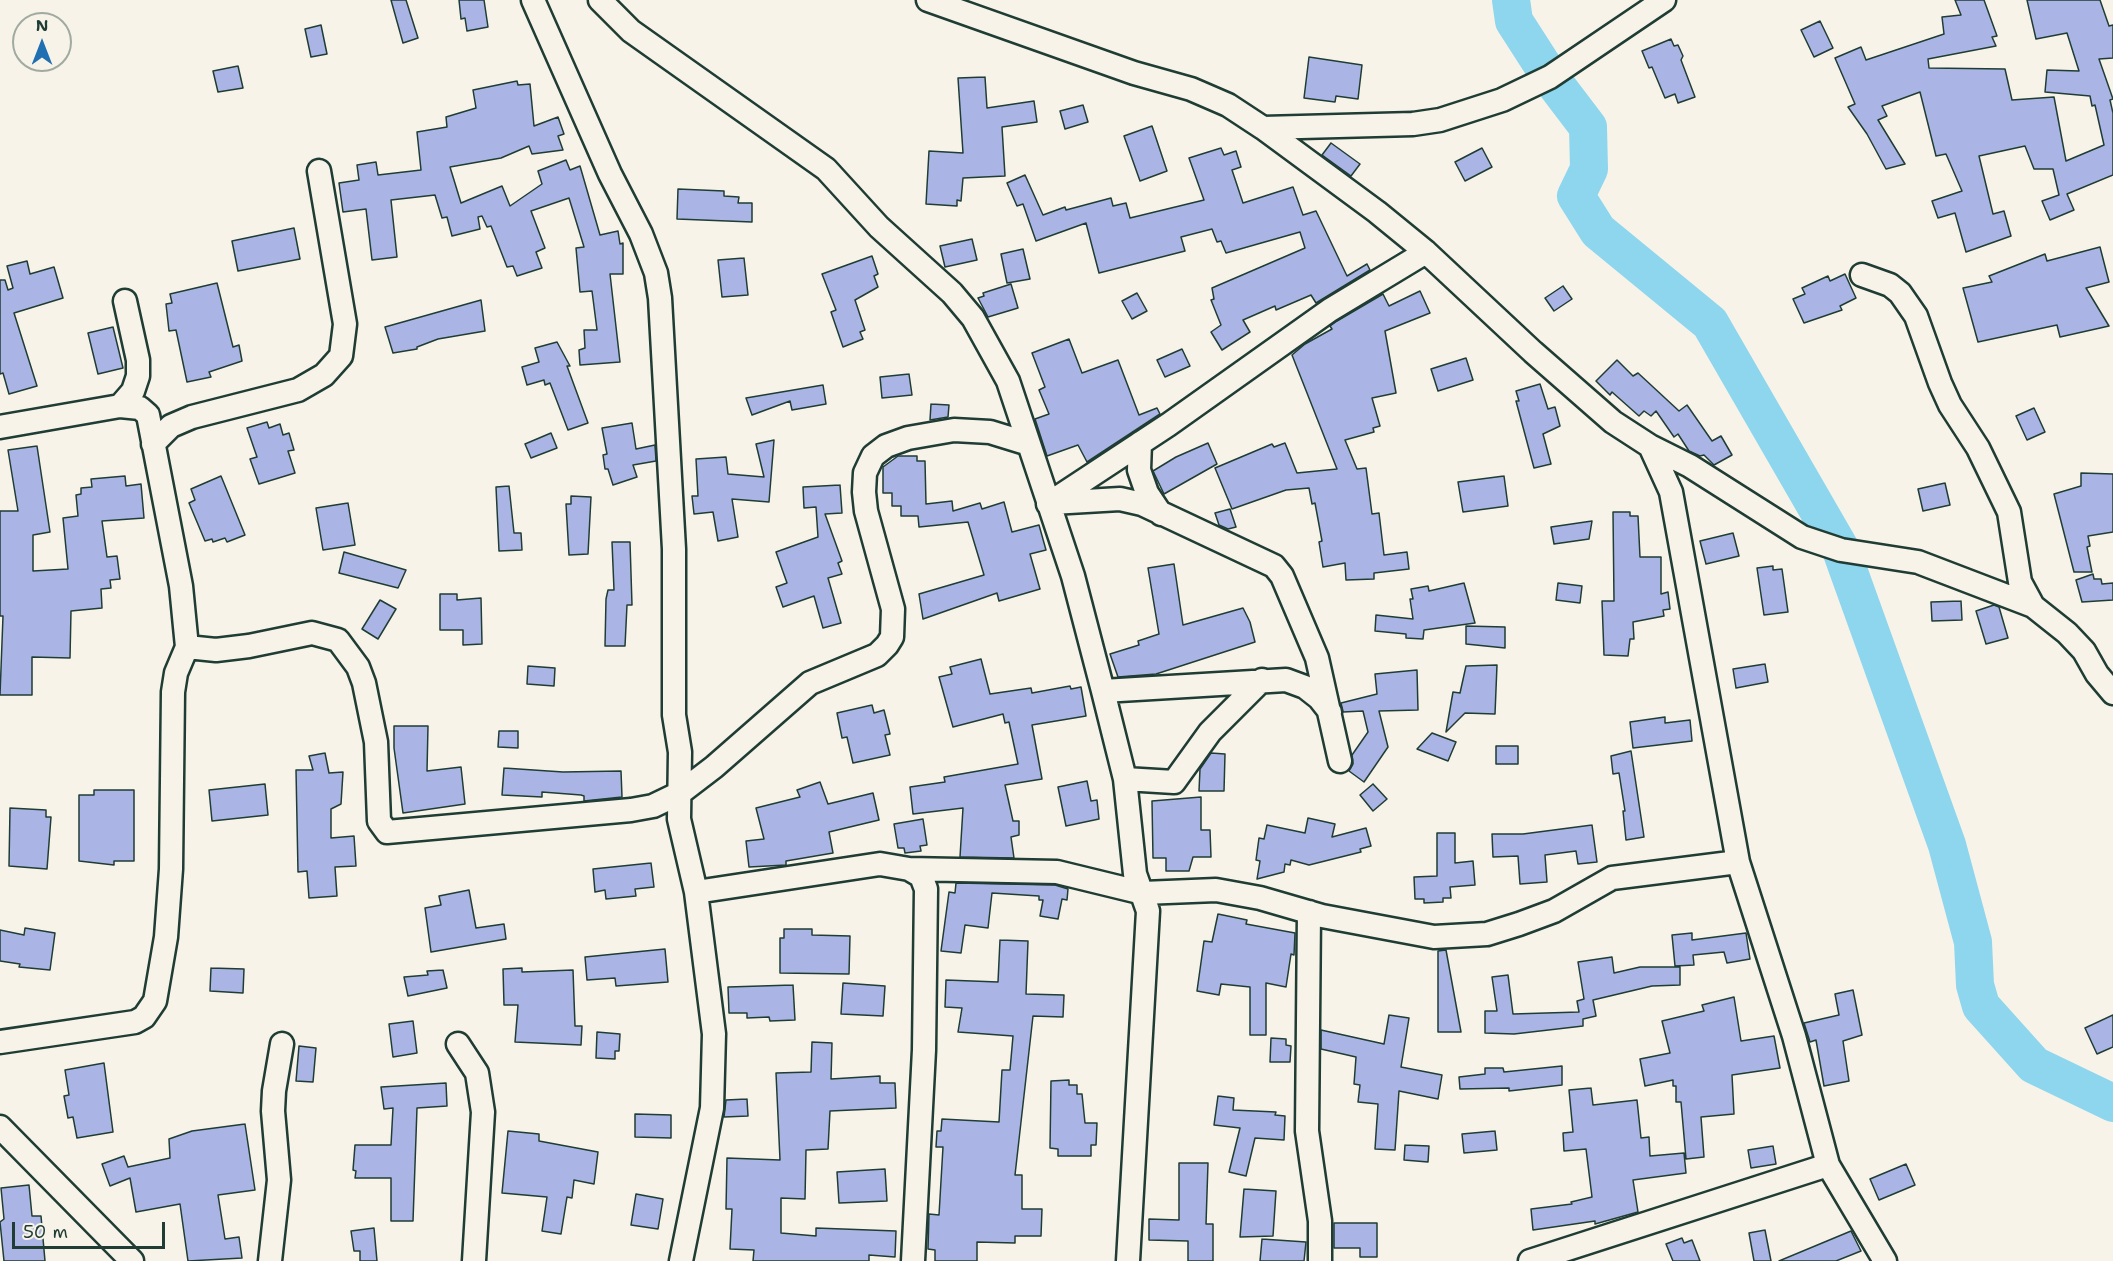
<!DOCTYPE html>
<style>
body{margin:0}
#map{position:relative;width:2113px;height:1261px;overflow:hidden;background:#f7f3e8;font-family:"Shantell Sans",sans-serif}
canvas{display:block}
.north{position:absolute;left:12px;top:12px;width:60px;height:60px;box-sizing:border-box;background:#f7f3e8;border:2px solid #a1aaa0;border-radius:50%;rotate:0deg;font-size:16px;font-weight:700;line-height:24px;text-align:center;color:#1f3d34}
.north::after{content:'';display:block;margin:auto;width:21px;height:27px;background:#1f6fb2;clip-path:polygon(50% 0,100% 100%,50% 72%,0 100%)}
.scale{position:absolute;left:12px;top:1222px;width:153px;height:27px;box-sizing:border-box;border:3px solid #1f3d34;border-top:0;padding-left:8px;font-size:18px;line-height:21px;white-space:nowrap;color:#1f3d34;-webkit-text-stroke:4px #f7f3e8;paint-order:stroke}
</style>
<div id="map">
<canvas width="2113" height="1261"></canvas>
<div class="north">N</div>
<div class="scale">50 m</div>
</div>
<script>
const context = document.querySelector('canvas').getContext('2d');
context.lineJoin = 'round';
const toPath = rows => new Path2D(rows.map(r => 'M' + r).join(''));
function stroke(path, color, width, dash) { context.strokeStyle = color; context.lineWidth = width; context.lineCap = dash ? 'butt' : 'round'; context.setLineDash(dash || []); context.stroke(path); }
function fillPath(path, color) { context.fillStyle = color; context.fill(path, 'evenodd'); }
stroke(toPath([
 [1511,0,1514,21,1550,77,1588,127,1589,169,1576,196,1598,231,1710,323,1841,550,1947,845,1973,942,1975,985,1981,1006,2034,1065,2113,1103]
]), '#8dd6ee', 38);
const building = toPath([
 [391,0,406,0,418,38,403,43,391,0],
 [459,0,484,0,488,27,467,31,465,18,461,19,459,0],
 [1955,0,1984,0,1997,36,1992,37,1996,46,1928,59,1929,68,2005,69,2012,100,2054,97,2066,161,2104,145,2095,105,2092,106,2090,96,2045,92,2047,70,2079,71,2067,33,2036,39,2027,0,2100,0,2109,26,2113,25,2113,58,2099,59,2113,99,2110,100,2113,113,2113,175,2067,194,2074,210,2050,220,2042,201,2059,195,2053,169,2034,169,2025,146,1979,156,1993,214,2004,211,2011,236,1966,252,1955,213,1938,218,1932,201,1962,191,1946,154,1936,156,1920,92,1882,106,1887,116,1878,120,1905,164,1886,169,1867,134,1848,107,1855,104,1835,58,1861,47,1866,60,1944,34,1942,17,1961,15,1955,0],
 [1820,21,1833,48,1814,57,1801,30,1820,21],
 [321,25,327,54,311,57,305,29,321,25],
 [1671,39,1674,46,1678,45,1683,56,1681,60,1695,97,1678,103,1675,94,1665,98,1652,67,1649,68,1642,51,1671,39],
 [1309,57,1362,65,1358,99,1336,96,1335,102,1304,98,1309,57],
 [238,66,243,88,218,92,213,71,238,66],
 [985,77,987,108,1034,101,1037,122,1002,127,1005,176,963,178,961,201,957,200,957,206,926,204,929,151,963,153,958,78,985,77],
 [517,81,518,85,530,84,534,126,558,117,564,134,558,136,563,150,532,154,529,146,501,158,450,167,461,203,502,186,510,206,542,184,538,171,566,160,570,170,580,166,600,235,618,231,620,244,623,243,623,274,610,274,620,362,580,365,579,350,585,348,584,330,597,330,592,291,580,292,576,248,584,247,569,198,531,211,545,248,536,252,542,268,517,276,513,266,507,267,491,226,487,227,482,216,478,217,480,229,452,236,447,217,442,218,435,195,391,200,397,257,372,260,366,209,343,212,339,183,359,180,357,165,376,162,378,175,421,170,417,132,447,127,446,117,476,108,473,90,517,81],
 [1083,105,1088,122,1065,129,1060,111,1083,105],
 [1152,126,1167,171,1140,181,1124,136,1152,126],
 [1331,143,1360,164,1351,176,1322,155,1331,143],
 [1221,148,1224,155,1236,151,1241,167,1232,170,1243,203,1293,187,1303,215,1316,211,1347,276,1367,264,1370,270,1316,303,1311,295,1276,310,1275,306,1243,320,1250,332,1222,350,1211,332,1221,325,1211,300,1214,299,1212,288,1305,248,1300,232,1226,253,1221,241,1217,242,1212,229,1181,237,1185,251,1099,273,1086,223,1036,241,1023,204,1017,206,1007,183,1025,175,1043,215,1065,207,1066,210,1111,198,1113,206,1126,203,1130,218,1204,200,1189,158,1221,148],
 [1482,148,1492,167,1465,181,1455,162,1482,148],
 [678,189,724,191,724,196,739,197,738,203,752,203,752,222,677,219,678,189],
 [294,228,300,259,238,271,232,241,294,228],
 [972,239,977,260,945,267,940,246,972,239],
 [2100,247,2109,282,2086,288,2109,326,2060,337,2057,325,1978,342,1963,288,1992,282,1989,276,2045,254,2047,261,2100,247],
 [1023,249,1030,279,1007,283,1001,254,1023,249],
 [872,256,878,274,874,276,878,287,855,300,865,330,860,332,863,339,843,347,831,312,836,310,822,274,872,256],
 [744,258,748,295,722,297,718,260,744,258],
 [27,261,30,274,54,267,63,298,14,313,37,386,9,394,3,373,0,374,0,280,5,280,8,290,13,288,7,266,27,261],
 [1845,274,1856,298,1840,306,1842,310,1804,323,1793,299,1805,294,1802,288,1828,276,1830,281,1845,274],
 [217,283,233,347,239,345,242,361,209,372,211,377,187,382,176,330,169,331,166,304,172,303,170,294,217,283],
 [1011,284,1018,308,988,317,978,298,984,296,983,293,1011,284],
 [1563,286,1572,299,1554,311,1545,298,1563,286],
 [1420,291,1430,313,1385,331,1396,393,1372,398,1380,426,1373,428,1374,432,1345,440,1357,469,1366,468,1372,514,1379,513,1384,555,1407,552,1409,569,1374,573,1374,579,1346,580,1345,563,1323,567,1319,542,1322,541,1315,503,1312,504,1309,488,1286,490,1232,509,1215,468,1272,444,1274,447,1285,443,1297,473,1337,469,1292,355,1305,344,1332,329,1330,326,1337,321,1383,294,1389,306,1420,291],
 [1137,293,1147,311,1132,319,1122,301,1137,293],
 [481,300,485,331,438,339,417,347,417,349,393,353,385,327,481,300],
 [113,327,123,368,98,374,88,333,113,327],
 [1069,339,1082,373,1118,360,1139,415,1157,408,1160,414,1087,462,1078,445,1047,456,1035,419,1049,414,1039,390,1045,387,1032,353,1069,339],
 [557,342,570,366,567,366,588,423,568,430,550,383,545,385,544,380,527,385,522,367,539,362,535,348,557,342],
 [1182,349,1190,366,1165,377,1157,360,1182,349],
 [1466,358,1473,380,1438,391,1431,369,1466,358],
 [1617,360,1633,376,1638,373,1679,411,1687,405,1712,441,1721,436,1732,455,1714,465,1704,455,1700,456,1689,451,1678,434,1674,437,1656,411,1651,416,1644,411,1639,416,1612,392,1610,395,1596,381,1617,360],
 [909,374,912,395,882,398,880,377,909,374],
 [1540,384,1548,409,1555,407,1560,426,1543,434,1551,464,1534,468,1516,401,1519,401,1516,391,1540,384],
 [823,385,826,404,792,410,790,401,752,415,746,398,823,385],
 [931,404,949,405,948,417,930,420,931,404],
 [2034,408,2045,432,2027,440,2016,416,2034,408],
 [267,422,269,428,280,424,283,435,289,433,294,450,288,451,295,473,259,484,250,459,257,457,247,428,267,422],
 [632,423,636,449,655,445,656,461,633,465,637,477,613,485,608,469,605,469,603,455,607,454,602,428,632,423],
 [551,433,557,448,531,458,525,444,551,433],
 [774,440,769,502,732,499,738,537,718,541,713,512,694,514,692,496,698,496,696,459,726,457,728,474,764,477,756,444,774,440],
 [1208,443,1217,464,1164,494,1153,471,1176,457,1208,443],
 [37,446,50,532,33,535,33,571,68,569,63,518,78,516,76,495,81,494,81,488,92,487,91,479,125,476,126,486,141,484,144,518,102,521,107,557,117,556,120,579,110,580,111,588,101,589,102,608,71,611,70,658,32,657,32,695,0,695,3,616,0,616,0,511,18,511,8,450,37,446],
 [898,456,917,456,917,461,925,461,926,504,952,501,953,511,980,503,982,509,1004,502,1012,532,1039,525,1046,550,1030,554,1040,589,999,601,997,593,923,619,919,594,984,575,968,522,919,527,918,516,901,516,901,506,892,506,892,493,883,493,883,467,898,456],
 [2081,473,2113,474,2113,532,2088,536,2090,546,2087,547,2092,572,2074,572,2054,494,2081,486,2081,473],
 [221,476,245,535,227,542,225,538,213,542,212,539,205,541,189,503,195,500,191,489,221,476],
 [1504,476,1508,506,1463,512,1458,482,1504,476],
 [1945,483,1950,505,1923,511,1918,489,1945,483],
 [840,485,842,513,825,514,842,561,838,563,842,574,828,578,841,623,823,628,814,596,783,607,776,587,787,583,776,552,818,537,816,507,804,508,803,487,840,485],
 [509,486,514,533,521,533,522,550,499,551,496,487,509,486],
 [571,496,591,497,588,554,569,555,566,504,571,504,571,496],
 [348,503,355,545,323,550,316,508,348,503],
 [1230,509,1236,527,1228,529,1219,525,1215,513,1230,509],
 [1613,512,1630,512,1630,516,1638,516,1640,557,1661,557,1661,594,1668,592,1670,609,1663,610,1664,616,1633,622,1634,639,1630,639,1628,656,1604,655,1602,601,1614,601,1613,512],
 [1592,521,1589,539,1554,544,1551,527,1592,521],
 [1733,533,1739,556,1706,564,1700,541,1733,533],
 [612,542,630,542,632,605,627,605,625,646,605,646,606,599,608,590,614,590,612,542],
 [344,552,406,570,398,588,339,573,344,552],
 [1174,564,1183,625,1243,608,1250,622,1255,642,1156,674,1118,677,1110,654,1139,645,1138,641,1159,634,1148,568,1174,564],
 [1773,566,1773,570,1782,569,1788,612,1764,615,1757,568,1773,566],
 [2093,574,2094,579,2101,579,2102,584,2113,583,2113,600,2082,602,2076,580,2093,574],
 [1464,583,1475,623,1424,630,1423,639,1406,638,1406,634,1375,631,1376,615,1413,619,1410,599,1413,599,1411,589,1428,586,1429,591,1464,583],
 [1558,583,1582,586,1580,603,1556,600,1558,583],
 [440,594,457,594,457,600,481,598,482,644,463,645,463,630,440,630,440,594],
 [380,600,396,609,378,639,362,629,380,600],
 [1961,601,1962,620,1932,621,1931,602,1961,601],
 [1994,605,1999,607,2008,638,1986,644,1976,611,1994,605],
 [1466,626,1505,627,1505,648,1466,644,1466,626],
 [981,659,990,694,1031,688,1032,693,1070,686,1071,689,1081,687,1086,716,1032,725,1042,779,1005,785,1013,821,1019,821,1019,835,1011,837,1014,858,960,857,963,808,913,814,910,787,945,782,944,777,1018,764,1009,722,1005,723,1003,714,953,727,939,677,952,674,950,667,981,659],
 [1765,664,1768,682,1736,688,1733,669,1765,664],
 [1497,665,1495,714,1465,713,1446,732,1453,692,1460,693,1466,666,1497,665],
 [528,666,555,668,554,686,527,684,528,666],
 [1417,670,1418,710,1379,711,1388,747,1364,782,1349,771,1353,764,1352,755,1368,732,1363,711,1343,712,1341,703,1377,694,1375,674,1417,670],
 [872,705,874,713,884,710,890,734,885,735,890,755,853,763,847,737,842,738,837,713,872,705],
 [1665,717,1665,723,1690,720,1692,741,1633,748,1630,722,1665,717],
 [394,726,428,726,427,771,461,767,465,804,403,813,394,748,394,726],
 [499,731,518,731,518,748,498,747,499,731],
 [1432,733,1456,742,1448,761,1417,749,1432,733],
 [1496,746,1518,746,1518,764,1496,764,1496,746],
 [1631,751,1644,837,1626,840,1623,811,1625,811,1619,773,1613,774,1611,756,1631,751],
 [325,753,329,773,343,772,341,804,331,809,331,838,354,836,356,866,335,867,337,896,309,898,307,871,298,872,296,770,313,770,309,756,325,753],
 [1211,753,1225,754,1224,791,1199,791,1200,769,1211,753],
 [504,768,563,772,621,771,622,797,584,801,584,796,581,795,542,792,542,797,502,795,504,768],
 [1087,781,1091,801,1097,800,1099,819,1066,826,1058,787,1087,781],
 [820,782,828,804,873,793,879,820,829,832,833,853,786,861,786,865,749,867,746,841,764,839,756,808,800,797,797,790,820,782],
 [265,784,268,815,212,821,209,790,265,784],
 [1373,784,1387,799,1373,811,1360,795,1373,784],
 [94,790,134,790,134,861,114,861,114,865,79,861,79,795,94,795,94,790],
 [1201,797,1201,830,1210,830,1211,857,1193,857,1189,871,1166,871,1166,858,1153,858,1152,801,1201,797],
 [10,808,46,810,46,817,51,817,47,869,9,866,10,808],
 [1308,818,1335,824,1332,837,1366,828,1371,846,1360,849,1361,852,1309,865,1291,860,1290,865,1285,864,1284,872,1257,879,1260,861,1256,860,1259,838,1264,839,1267,825,1305,833,1308,818],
 [923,819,927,845,920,846,921,851,905,853,904,848,898,848,894,824,923,819],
 [1592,825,1597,862,1578,864,1576,851,1545,855,1547,882,1520,884,1518,856,1493,857,1492,834,1523,834,1592,825],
 [1437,833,1455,833,1455,863,1473,861,1475,885,1450,887,1451,898,1443,898,1443,902,1424,903,1424,899,1415,899,1414,877,1437,876,1437,833],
 [651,863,654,887,635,889,636,896,606,899,605,890,595,892,593,869,651,863],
 [956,883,1055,885,1068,889,1067,900,1062,899,1058,919,1040,916,1043,900,1039,900,1039,896,992,893,988,928,965,925,961,953,941,951,949,892,955,893,956,883],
 [469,890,476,928,504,924,506,939,431,952,425,908,441,905,439,896,469,890],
 [1218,914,1247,920,1246,924,1295,933,1294,955,1291,954,1286,987,1266,983,1266,1035,1250,1035,1250,987,1221,984,1219,995,1197,991,1204,941,1212,942,1218,914],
 [25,928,55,933,50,970,19,967,20,964,0,961,0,930,24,935,25,928],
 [784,929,812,929,812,935,850,936,849,974,780,973,780,938,784,938,784,929],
 [1692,933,1692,940,1746,933,1750,959,1727,963,1724,952,1693,955,1694,965,1675,966,1672,935,1692,933],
 [1000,940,1028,941,1026,994,1064,995,1063,1017,1033,1016,1015,1175,1022,1175,1022,1209,1042,1209,1041,1236,1015,1236,1015,1243,977,1242,977,1261,935,1261,935,1250,928,1249,929,1214,939,1215,943,1147,936,1147,937,1131,941,1131,942,1119,999,1122,1002,1070,1010,1070,1013,1036,958,1032,962,1008,945,1007,946,980,998,982,1000,940],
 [665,949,668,982,616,986,615,978,587,980,585,957,665,949],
 [1446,950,1461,1032,1438,1032,1438,951,1446,950],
 [1612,957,1614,973,1640,967,1680,967,1680,985,1652,986,1593,1000,1596,1016,1583,1019,1583,1026,1514,1034,1485,1033,1485,1011,1497,1011,1492,977,1508,975,1513,1014,1579,1012,1577,1001,1584,999,1578,962,1612,957],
 [211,968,244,969,243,993,210,991,211,968],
 [522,968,522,972,573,970,575,1026,582,1026,581,1045,515,1042,518,1005,504,1005,503,969,522,968],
 [443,970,447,988,408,996,404,977,428,975,427,971,443,970],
 [843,983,885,986,883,1016,841,1014,843,983],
 [793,985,795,1020,770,1021,769,1017,747,1018,747,1013,729,1013,728,987,793,985],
 [1853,990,1862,1035,1843,1041,1849,1081,1824,1086,1816,1040,1810,1042,1804,1023,1839,1015,1835,994,1853,990],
 [1734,997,1741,1041,1774,1036,1780,1068,1732,1075,1734,1114,1701,1117,1704,1157,1686,1159,1681,1102,1676,1102,1676,1086,1673,1086,1673,1080,1645,1086,1640,1059,1670,1053,1662,1021,1704,1011,1702,1005,1734,997],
 [1389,1015,1409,1018,1401,1067,1442,1075,1438,1099,1399,1091,1395,1150,1375,1149,1378,1104,1358,1102,1360,1085,1354,1084,1356,1057,1321,1049,1321,1030,1384,1044,1389,1015],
 [2113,1015,2113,1047,2097,1054,2085,1028,2113,1015],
 [413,1021,417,1053,393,1057,389,1024,413,1021],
 [597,1032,620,1034,619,1051,615,1051,615,1059,596,1058,597,1032],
 [1271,1038,1286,1039,1286,1045,1291,1046,1290,1062,1270,1062,1271,1038],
 [812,1042,832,1043,831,1079,880,1076,880,1083,895,1083,896,1108,830,1111,828,1149,806,1150,805,1199,781,1198,781,1233,816,1236,816,1228,896,1231,895,1257,869,1255,869,1261,753,1261,754,1250,730,1249,732,1209,726,1209,727,1158,780,1160,776,1073,811,1072,812,1042],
 [299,1046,316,1048,313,1082,296,1081,299,1046],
 [104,1063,113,1132,77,1138,73,1117,68,1118,64,1096,69,1095,65,1070,104,1063],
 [1562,1066,1562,1085,1509,1091,1509,1088,1460,1089,1459,1077,1485,1074,1485,1068,1503,1068,1504,1072,1562,1066],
 [1069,1080,1069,1085,1077,1085,1077,1094,1082,1094,1085,1123,1097,1123,1096,1145,1091,1145,1091,1156,1058,1156,1058,1149,1050,1148,1051,1081,1069,1080],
 [446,1083,447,1106,417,1108,413,1221,391,1221,391,1178,355,1178,356,1171,353,1170,355,1145,391,1145,393,1108,384,1109,381,1087,446,1083],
 [1591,1088,1593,1105,1637,1100,1641,1138,1649,1137,1650,1156,1684,1153,1686,1173,1633,1180,1638,1212,1595,1224,1595,1221,1533,1230,1531,1209,1572,1204,1571,1202,1592,1197,1586,1149,1564,1151,1563,1133,1573,1132,1569,1090,1591,1088],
 [1218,1096,1234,1098,1233,1110,1276,1112,1275,1115,1285,1116,1284,1140,1255,1138,1246,1176,1229,1172,1240,1128,1214,1125,1218,1096],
 [747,1099,748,1116,724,1117,726,1100,747,1099],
 [635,1114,671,1115,671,1138,635,1137,635,1114],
 [245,1124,255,1190,218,1195,225,1239,239,1237,242,1258,188,1261,180,1204,136,1212,130,1178,110,1186,102,1164,124,1156,128,1167,170,1158,169,1139,192,1131,245,1124],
 [508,1131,539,1134,539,1141,598,1152,594,1184,574,1180,572,1198,567,1197,561,1234,542,1231,547,1197,502,1193,508,1131],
 [1495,1131,1497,1150,1464,1153,1462,1134,1495,1131],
 [1405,1145,1429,1146,1428,1162,1404,1160,1405,1145],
 [1773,1146,1776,1164,1751,1168,1748,1150,1773,1146],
 [1179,1163,1208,1163,1206,1224,1213,1224,1213,1261,1188,1261,1188,1241,1149,1240,1149,1219,1179,1220,1179,1163],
 [1906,1164,1915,1185,1879,1200,1870,1179,1906,1164],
 [885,1169,887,1201,839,1203,837,1172,885,1169],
 [29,1185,32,1216,41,1216,45,1261,4,1261,0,1222,4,1219,1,1188,29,1185],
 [1244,1189,1276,1191,1273,1236,1240,1237,1244,1189],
 [636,1194,663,1199,658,1229,631,1225,636,1194],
 [1334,1223,1377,1223,1377,1257,1360,1257,1360,1248,1334,1248,1334,1223],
 [374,1228,377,1261,360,1261,360,1251,354,1251,351,1231,374,1228],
 [1765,1230,1771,1261,1754,1261,1749,1233,1765,1230],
 [1851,1231,1861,1251,1836,1261,1779,1261,1851,1231],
 [1682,1238,1684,1243,1692,1240,1700,1261,1673,1261,1666,1244,1682,1238],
 [1262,1239,1306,1242,1304,1261,1260,1261,1262,1239]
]);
fillPath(building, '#abb5e5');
stroke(building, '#1f3d34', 1.5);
const street = toPath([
 [533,0,610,174,641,234,656,273,660,298,674,549,674,715,680,752,679,819,696,892,714,1034,712,1108,681,1261],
 [600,0,631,31,826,169,879,227,952,293,973,318,1008,381,1073,576,1103,691,1125,779,1135,874,1148,911,1128,1261],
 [928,0,1134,73,1191,89,1228,105,1263,128,1377,212,1426,252,1533,352,1613,422,1650,446,1671,492,1738,862,1794,1036,1828,1165,1885,1261],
 [1263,128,1413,124,1440,120,1502,100,1550,77,1664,0],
 [1862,275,1890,285,1900,293,1916,316,1940,383,1950,405,1978,448,2009,512,2020,582,2033,606],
 [120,406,133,391,138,376,138,360,125,301],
 [0,427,120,406,140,408,148,415,181,586,187,647,176,673,173,692,171,869,166,937,155,1001,144,1017,135,1022,0,1042],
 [1140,443,1139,470,1147,493,1161,514],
 [153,444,171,426,192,417,298,390,324,375,341,356,345,324,319,171],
 [1650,446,1690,466,1802,537,1841,550,1918,562,2033,606,2067,633,2084,651,2097,674,2113,693],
 [1052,503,1120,499,1142,504,1274,566,1282,576,1317,658,1340,761],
 [1048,504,1168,425,1330,310,1426,252],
 [187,647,216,650,249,646,312,633,338,640,358,667,364,683,376,742,379,821,387,832,631,810,653,806,680,793,714,767,810,683,877,655,887,645,892,637,893,609,866,511,864,492,865,473,873,456,886,446,908,438,954,430,990,432,1029,444],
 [1103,691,1286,680,1305,687,1319,698,1330,712],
 [1125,779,1174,782,1210,732,1262,680],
 [909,869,1057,872,1143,893,1216,890,1260,898,1322,916,1434,937,1487,934,1519,924,1554,911,1612,878,1738,862],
 [696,892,880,864,909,869,921,876,926,889,924,1050,913,1261],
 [1309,912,1307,1131,1320,1221,1320,1261],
 [458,1044,477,1073,483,1112,474,1261],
 [0,1127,132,1261],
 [270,1261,279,1180,273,1111,274,1091,282,1044],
 [1530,1261,1828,1165]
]);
stroke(street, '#1f3d34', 27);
stroke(street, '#f7f3e8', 22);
</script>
